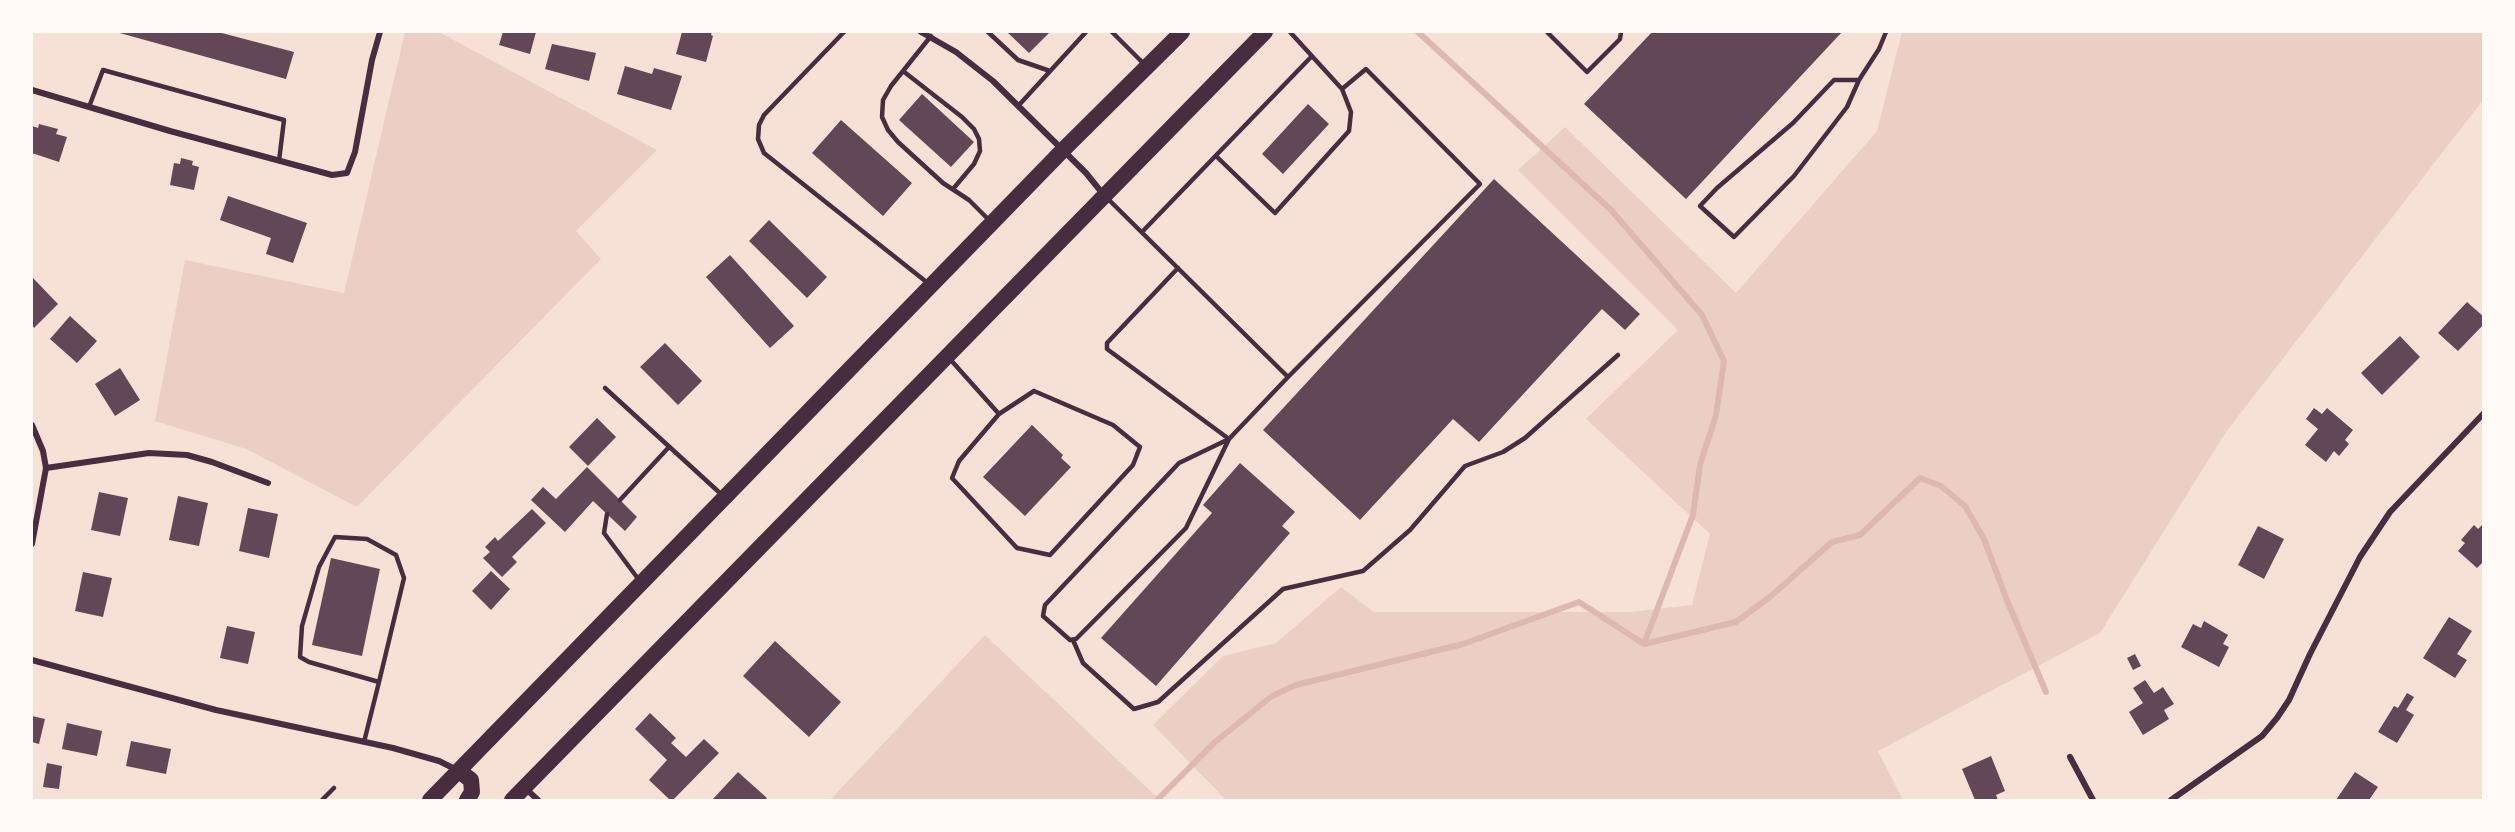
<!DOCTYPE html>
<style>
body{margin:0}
#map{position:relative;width:2515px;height:832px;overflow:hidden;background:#f7e1d7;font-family:"IBM Plex Serif",serif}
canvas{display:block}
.frame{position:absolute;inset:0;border:33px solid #fffaf5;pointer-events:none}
</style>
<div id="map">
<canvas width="2515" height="832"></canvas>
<div class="frame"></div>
</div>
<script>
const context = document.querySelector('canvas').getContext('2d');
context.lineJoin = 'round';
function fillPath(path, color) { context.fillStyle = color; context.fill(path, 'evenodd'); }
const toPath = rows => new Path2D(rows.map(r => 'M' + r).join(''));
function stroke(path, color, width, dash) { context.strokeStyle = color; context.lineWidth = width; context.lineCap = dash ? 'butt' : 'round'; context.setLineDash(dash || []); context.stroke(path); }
fillPath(toPath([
 [405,32,439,32,657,150,576,231,601,259,357,507,246,449,155,421,185,260,344,293],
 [1902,32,2483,32,2483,100,2226,432,2100,633,1878,751,1903,800,1226,800,1153,725,1223,656,1276,643,1341,587,1374,612,1629,612,1692,605,1710,534,1586,419,1678,330,1518,170,1565,127,1736,293,1877,131],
 [985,635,1120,762,1160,800,832,800,831,799]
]), '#ebcfc5');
stroke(toPath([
 [1418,32,1611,210,1702,315,1724,361,1716,415,1700,465,1693,515,1644,644],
 [1157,800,1215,742,1272,696,1296,685,1463,644,1579,602,1644,644,1736,622,1770,597,1832,542,1860,535,1920,478,1941,486,1965,506,1984,539,2006,598,2046,692]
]), '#dcb8b0', 6);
fillPath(toPath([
 [116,32,218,32,294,52,286,79],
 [503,32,536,32,530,54,499,45],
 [682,32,712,32,711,35,713,36,706,62,676,54],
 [1007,32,1050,32,1029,53],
 [1652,32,1842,32,1686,199,1584,104],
 [552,44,596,53,589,81,545,69],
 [625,66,652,74,654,68,682,76,671,110,617,94],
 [922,94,974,142,951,167,899,120],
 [1308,104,1329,124,1283,174,1262,154],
 [841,120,912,183,883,216,812,153],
 [39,124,58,129,56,134,67,137,59,162,32,153,32,126,38,128],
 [181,158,193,161,192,165,199,167,194,190,170,185,174,163,180,164],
 [1494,179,1640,314,1625,330,1602,309,1479,442,1453,419,1360,520,1263,430],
 [228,196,307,223,293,263,266,254,271,238,220,220],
 [769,220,827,277,807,298,749,241],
 [730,255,794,326,770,348,706,277],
 [32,277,58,304,34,328,32,325],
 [2467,302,2484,317,2484,324,2458,351,2438,333],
 [70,316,97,341,77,363,50,339],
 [2400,336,2420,357,2382,395,2361,373],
 [665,343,702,381,678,405,640,367],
 [120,368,140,400,115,416,95,384],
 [2314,408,2322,414,2327,408,2353,430,2345,440,2349,444,2339,456,2334,451,2326,462,2305,445,2318,429,2306,419],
 [597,418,616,437,588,466,569,447],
 [1032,425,1063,455,1061,458,1071,467,1025,516,983,477],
 [1240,463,1295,512,1282,526,1290,533,1156,686,1101,638,1212,513,1203,505],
 [587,467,637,517,625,531,593,501,565,532,531,500,543,487,556,499],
 [99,492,128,498,120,536,91,530],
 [178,496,208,503,199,546,169,540],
 [248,508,278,514,269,558,239,551],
 [532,509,546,523,512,557,517,562,502,577,483,558,490,552,485,547,495,537,498,541],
 [2484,523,2484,561,2477,568,2458,551,2465,543,2461,540,2474,525,2478,529],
 [2258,526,2284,539,2264,579,2238,565],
 [331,558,380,569,362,656,312,645],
 [491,571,510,589,491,610,472,591],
 [83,572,112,578,103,617,75,611],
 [2449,617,2472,631,2457,654,2467,660,2455,678,2423,658],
 [2204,621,2228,635,2223,644,2229,647,2219,667,2181,647,2193,624,2201,628],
 [227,626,255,632,248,664,220,658],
 [775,641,841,702,809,737,743,676],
 [2135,654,2141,666,2133,670,2127,658],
 [2145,680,2154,693,2163,687,2174,704,2164,710,2169,719,2143,735,2129,712,2143,703,2133,688],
 [2407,693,2414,697,2406,710,2414,715,2397,743,2378,732,2394,706,2398,708],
 [650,713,676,738,671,743,686,757,704,739,719,753,673,800,670,800,649,780,667,760,635,729],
 [32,716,45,719,39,744,32,742],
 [67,723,102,731,97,756,62,749],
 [131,741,171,749,166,774,126,766],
 [1991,756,2005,791,1996,795,1998,800,1975,800,1962,769],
 [47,763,62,766,59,789,43,787],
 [738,772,767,798,765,800,712,800],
 [2355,772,2378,787,2369,800,2336,800]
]), '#644757');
stroke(toPath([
 [844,32,764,115,759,125,758,139,764,153,929,284],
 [988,32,1018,60,1050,71],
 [1112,32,1145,65],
 [1547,32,1587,72,1620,39,1621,32],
 [931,36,891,86,883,100,882,117,888,130,898,142,943,183,969,200,990,221],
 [903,71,962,117,974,129,979,139,980,151,974,164,953,189],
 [1859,80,1847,107,1794,176,1734,237,1700,206,1717,188,1793,123,1834,80,1859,80,1879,49,1886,32],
 [1019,105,1086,32],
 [89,107,103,70,284,120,279,161],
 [1216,156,1275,213,1349,131,1351,112,1342,89],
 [1106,197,1288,377,1229,439,1186,528,1076,639,1070,640,1043,616,1045,605,1179,463,1229,439,1107,349,1107,343,1178,268],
 [1142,232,1312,56],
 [949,358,999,414],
 [1288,377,1480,184,1366,69,1342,89,1290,32],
 [605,388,721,494],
 [1034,391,1113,425,1140,447,1133,465,1050,555,1017,548,952,478,959,461,999,414,1034,391],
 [620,500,669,447],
 [607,514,604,533,639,580],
 [1073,640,1083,663,1134,709,1158,702,1283,589,1363,571,1410,530,1465,466,1503,452,1525,438,1618,355],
 [364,742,379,682,404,578,396,555,367,539,335,537,319,567,302,626,300,657,309,662,379,682],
 [322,800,334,788]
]), '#4a2c40', 4.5);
stroke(toPath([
 [921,32,956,52,993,81,1086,173,1103,194],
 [32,90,170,131,332,175,347,173,355,152,372,60,380,32],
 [32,425,43,451,46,468,32,544],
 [46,468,149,453,187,455,212,462,268,483],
 [32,660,216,710,393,748,439,761,457,770],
 [2070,757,2093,800],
 [525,788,538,800],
 [2171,800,2262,736,2277,718,2289,700,2310,654,2360,557,2390,512,2484,413]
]), '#4a2c40', 6);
stroke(toPath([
 [459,771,471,780,472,792,467,800],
 [430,800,1063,150,1182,32],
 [512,800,1265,32]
]), '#4a2c40', 16);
</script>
